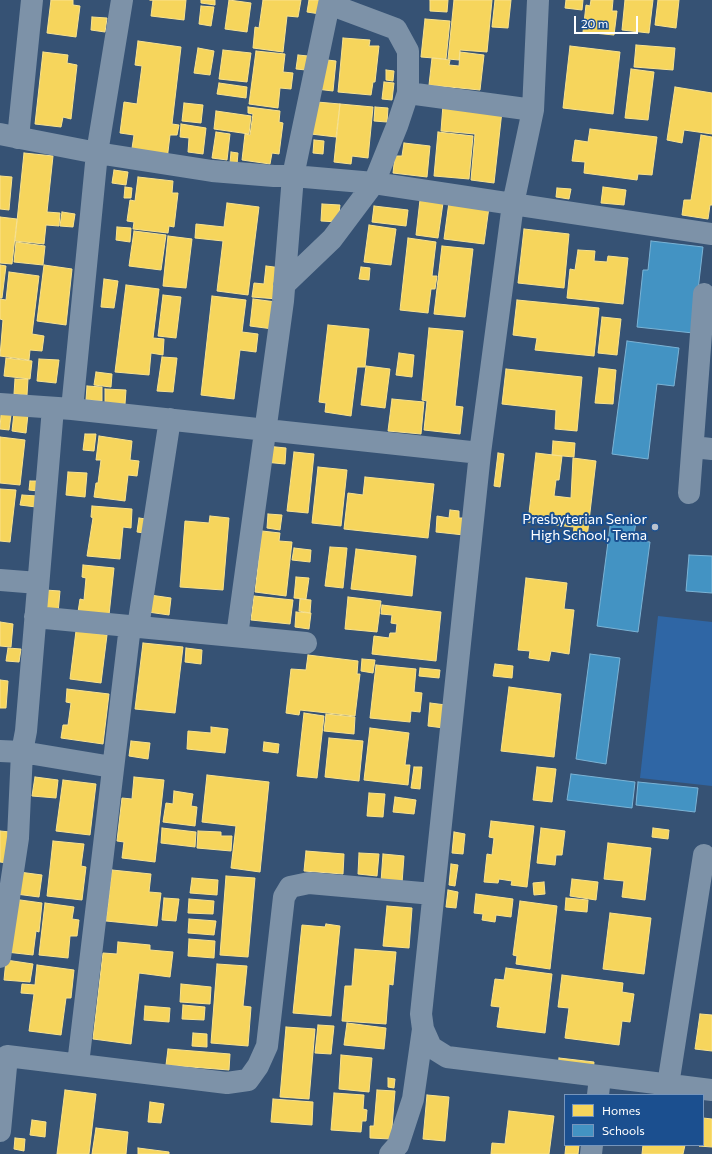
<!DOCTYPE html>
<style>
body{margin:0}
#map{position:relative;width:712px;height:1154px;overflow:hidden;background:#365274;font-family:Commissioner,sans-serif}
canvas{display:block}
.legend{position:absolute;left:564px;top:1094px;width:140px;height:52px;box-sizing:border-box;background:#1b4f8f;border:1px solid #7695bc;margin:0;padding:5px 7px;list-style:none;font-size:12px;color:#fff}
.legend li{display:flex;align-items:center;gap:8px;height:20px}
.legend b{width:20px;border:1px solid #7695bc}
.scale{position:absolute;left:574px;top:16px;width:64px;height:18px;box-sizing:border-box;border:2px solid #fff;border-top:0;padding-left:5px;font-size:12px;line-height:14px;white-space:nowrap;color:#fff;-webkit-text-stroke:3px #1b4f8f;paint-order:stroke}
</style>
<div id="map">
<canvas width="712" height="1154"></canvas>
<ul class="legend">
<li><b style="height:11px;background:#f6d55c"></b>Homes</li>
<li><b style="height:11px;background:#4393c3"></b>Schools</li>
</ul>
<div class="scale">20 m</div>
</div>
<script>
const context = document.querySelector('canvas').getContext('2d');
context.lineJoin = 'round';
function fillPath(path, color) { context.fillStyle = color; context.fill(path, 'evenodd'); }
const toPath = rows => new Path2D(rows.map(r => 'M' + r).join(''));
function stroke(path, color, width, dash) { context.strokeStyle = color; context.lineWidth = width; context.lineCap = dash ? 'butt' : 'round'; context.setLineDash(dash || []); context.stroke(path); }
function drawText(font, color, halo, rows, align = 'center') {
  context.font = font + ' Commissioner,sans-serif'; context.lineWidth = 4; context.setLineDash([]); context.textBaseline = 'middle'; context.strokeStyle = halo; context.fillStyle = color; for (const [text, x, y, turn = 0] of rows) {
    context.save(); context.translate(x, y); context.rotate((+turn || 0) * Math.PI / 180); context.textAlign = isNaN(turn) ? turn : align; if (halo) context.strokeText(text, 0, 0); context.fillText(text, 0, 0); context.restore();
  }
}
fillPath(toPath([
 [658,616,712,622,712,786,640,778]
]), '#2f66a5');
const homes = toPath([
 [51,0,73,0,73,5,80,6,76,37,47,33,51,0],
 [150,0,186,0,184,20,151,16,153,0,150,0],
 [201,0,215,0,215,5,201,3,201,0],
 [229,0,251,3,247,32,225,29,229,0],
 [263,0,301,0,298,17,287,16,283,52,253,48,255,27,259,28,263,0],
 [309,0,322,0,320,14,307,12,309,0],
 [430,0,448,0,447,12,430,11,430,0],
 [454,0,492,0,487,52,460,50,459,60,448,59,454,0],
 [495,0,511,0,508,28,492,27,495,0],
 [566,0,583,0,582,10,565,8,566,0],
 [591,0,613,0,612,11,617,11,614,35,583,32,586,5,590,6,591,0],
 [625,0,653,0,649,33,622,30,625,0],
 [658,0,679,0,676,28,655,25,658,0],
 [201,6,214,7,211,26,199,24,201,6],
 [92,17,107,18,105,32,91,30,92,17],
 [425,19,450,21,446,59,421,57,425,19],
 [343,38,370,40,369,46,379,46,375,82,373,82,371,95,338,92,343,38],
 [138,41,181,47,172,124,179,125,177,135,170,135,167,160,131,155,134,135,120,133,124,102,137,104,142,66,135,65,138,41],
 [636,45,675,48,673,70,634,67,636,45],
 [570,46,620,52,613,114,563,108,570,46],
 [198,48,214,51,210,75,194,73,198,48],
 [223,50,251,53,247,82,219,79,223,50],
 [256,51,285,54,283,72,293,73,291,89,280,88,278,108,249,104,256,51],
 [43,52,68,55,67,63,77,65,71,119,63,117,61,127,35,124,43,52],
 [460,52,484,55,480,90,429,85,432,58,450,60,449,65,459,66,460,52],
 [298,55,308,56,306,70,296,69,298,55],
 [319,59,336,61,333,91,316,89,319,59],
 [631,69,654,72,648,120,625,118,631,69],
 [386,70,394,71,393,81,386,80,386,70],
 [384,82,394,83,392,100,382,99,384,82],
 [219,83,247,87,246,98,217,94,219,83],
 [675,87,712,93,712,134,684,130,682,143,667,140,675,87],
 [317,102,340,104,336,137,311,134,317,102],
 [184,103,203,105,201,123,182,121,184,103],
 [340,104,373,107,368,158,352,156,351,164,334,162,340,104],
 [443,105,502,111,494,183,471,180,475,134,441,131,443,105],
 [248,107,280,111,279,122,283,123,279,154,272,153,270,164,242,160,245,134,250,135,253,114,248,113,248,107],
 [375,107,388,108,387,122,374,121,375,107],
 [216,111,251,116,249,134,214,129,216,111],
 [181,124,206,128,203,154,188,152,189,138,180,137,181,124],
 [590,129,657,137,652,175,638,174,637,180,584,173,585,162,572,161,575,140,588,142,590,129],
 [216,132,230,134,227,160,212,158,216,132],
 [438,132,473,136,469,179,434,176,438,132],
 [701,135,712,137,712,205,710,205,708,219,682,215,684,200,691,200,701,135],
 [314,140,324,141,323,154,313,153,314,140],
 [404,143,430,146,427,177,393,173,395,156,402,156,404,143],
 [231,152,238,153,237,164,230,163,231,152],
 [24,153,53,156,47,212,60,213,59,226,46,225,44,244,15,241,24,153],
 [114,170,128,172,126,185,112,183,114,170],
 [0,176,12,177,9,210,0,209,0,176],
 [138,177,173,181,172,193,178,193,174,227,169,226,168,233,133,229,134,222,127,221,130,200,135,201,138,177],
 [125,187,132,188,131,198,124,198,125,187],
 [603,187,626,190,624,205,601,203,603,187],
 [557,188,571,189,569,199,556,197,557,188],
 [420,200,443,203,438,238,416,235,420,200],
 [449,202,489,207,484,244,444,239,449,202],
 [227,203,259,207,248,295,217,291,223,241,195,238,196,224,224,227,227,203],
 [322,204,340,205,338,222,321,221,322,204],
 [374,206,408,210,406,226,372,222,374,206],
 [62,212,75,214,73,227,60,226,62,212],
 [0,217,17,219,12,264,0,263,0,217],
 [369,225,396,229,391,265,364,262,369,225],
 [117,227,131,228,130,242,116,240,117,227],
 [524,229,569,234,564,288,518,283,524,229],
 [134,231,166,235,161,270,129,266,134,231],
 [168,236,192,239,186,288,163,286,168,236],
 [408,238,436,242,432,276,437,276,435,289,431,289,428,313,400,310,408,238],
 [16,242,45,246,43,265,14,262,16,242],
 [442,246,473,249,465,317,434,314,442,246],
 [578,250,595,251,594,261,607,262,608,256,628,258,623,304,567,298,570,269,575,270,578,250],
 [0,265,6,266,2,298,0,298,0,265],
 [44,265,72,269,66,325,37,321,44,265],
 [266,266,282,268,278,299,252,297,254,283,264,284,266,266],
 [361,267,370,268,369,280,359,279,361,267],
 [9,272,39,276,32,334,44,336,42,351,30,350,29,360,0,356,3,320,0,319,0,299,6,300,9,272],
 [104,279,118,281,114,308,101,307,104,279],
 [126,285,159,289,153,338,164,339,163,355,151,353,149,375,115,372,126,285],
 [163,295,181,297,176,338,158,336,163,295],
 [212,296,246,300,242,332,258,334,256,352,240,350,234,399,201,395,212,296],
 [253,299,276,302,273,329,250,326,253,299],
 [517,300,599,308,594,356,535,350,537,338,513,335,517,300],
 [602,317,621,319,617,355,598,353,602,317],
 [328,325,369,329,365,367,357,367,351,416,325,412,326,403,319,402,328,325],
 [429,328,463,331,455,406,463,407,460,434,424,430,427,401,422,400,429,328],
 [399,353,414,355,412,377,396,375,399,353],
 [162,357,177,358,173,392,157,391,162,357],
 [6,358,32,361,30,379,4,376,6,358],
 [39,359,59,360,56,383,37,381,39,359],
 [366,366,390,369,385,408,361,405,366,366],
 [599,368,616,370,613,404,595,403,599,368],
 [506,369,582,377,577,431,555,429,556,410,502,404,506,369],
 [96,372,112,374,111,387,94,385,96,372],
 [15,379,28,379,27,395,14,394,15,379],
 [87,386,102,387,102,401,86,400,87,386],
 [105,389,126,390,125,404,105,403,105,389],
 [392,399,424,402,421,434,388,431,392,399],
 [14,413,28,414,26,433,12,431,14,413],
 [1,414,11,415,9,430,0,429,1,414],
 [85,434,96,434,94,451,83,450,85,434],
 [99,436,132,441,130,460,139,461,137,476,128,475,125,501,94,497,96,483,98,483,101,460,96,460,99,436],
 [0,437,25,440,20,485,0,483,0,437],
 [553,441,575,443,574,457,552,455,553,441],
 [266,446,286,448,285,464,264,462,266,446],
 [294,452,314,454,308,513,287,511,294,452],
 [498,453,504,454,500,487,494,486,498,453],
 [536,453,562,456,559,480,556,480,554,496,571,498,573,458,596,461,587,538,573,536,574,527,528,522,536,453],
 [318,467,347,470,341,526,312,523,318,467],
 [68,472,87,473,85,497,66,495,68,472],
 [365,477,434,484,428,538,344,529,348,493,363,495,365,477],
 [30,481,39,481,38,491,29,490,30,481],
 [0,489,16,490,10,542,0,541,0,489],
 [22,495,37,496,36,507,20,505,22,495],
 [92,506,132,509,131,528,123,527,120,559,87,556,93,518,91,517,92,506],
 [450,510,459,511,459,518,466,518,464,535,436,532,437,516,449,518,450,510],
 [268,514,282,515,280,530,267,528,268,514],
 [210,516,229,518,223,590,180,587,185,521,209,523,210,516],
 [139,518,146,519,144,533,137,532,139,518],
 [262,531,280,533,279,541,292,542,286,596,255,592,262,531],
 [330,547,347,548,343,588,325,586,330,547],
 [294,548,311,550,310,562,292,560,294,548],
 [356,549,416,556,412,596,351,589,356,549],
 [83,565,114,568,109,615,78,612,80,599,84,600,86,578,82,577,83,565],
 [296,577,309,578,306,599,294,598,296,577],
 [526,578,567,583,564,609,574,610,569,654,551,651,549,661,529,658,530,651,518,650,526,578],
 [45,590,60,591,58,613,42,612,45,590],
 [150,595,171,598,169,615,148,612,150,595],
 [254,596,293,600,290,624,251,620,254,596],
 [348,597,381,601,377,632,345,629,348,597],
 [300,599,311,600,310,613,299,611,300,599],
 [382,605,441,612,436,661,372,654,374,636,389,638,390,633,396,633,397,624,391,623,392,615,381,614,382,605],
 [296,612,311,613,309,629,295,627,296,612],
 [0,622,13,624,11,647,0,646,0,622],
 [76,631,107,635,101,683,70,679,76,631],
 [143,643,183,647,175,713,135,709,143,643],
 [8,648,21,649,19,662,6,661,8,648],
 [186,648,202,650,201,664,185,662,186,648],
 [308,655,358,661,357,674,360,674,355,716,300,710,299,715,286,713,291,669,306,670,308,655],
 [362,659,375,660,373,673,361,671,362,659],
 [495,664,513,666,512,678,493,676,495,664],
 [376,665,416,669,414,692,422,693,420,712,411,711,410,722,370,718,376,665],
 [420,668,440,670,439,678,419,676,420,668],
 [0,680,8,681,6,708,0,708,0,680],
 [509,687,561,694,554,757,501,751,509,687],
 [67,689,109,694,103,744,61,738,63,725,68,725,71,703,66,702,67,689],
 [430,703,446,705,444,728,428,726,430,703],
 [304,713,324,716,317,778,297,776,304,713],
 [326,714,355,717,354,734,324,731,326,714],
 [211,727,228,729,225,753,187,749,188,731,211,733,211,727],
 [370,728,409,733,405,765,410,765,408,785,364,780,370,728],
 [329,738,363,741,359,781,325,777,329,738],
 [131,741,150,743,148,759,129,756,131,741],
 [264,742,279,744,278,753,263,751,264,742],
 [414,767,422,767,420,789,411,788,414,767],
 [537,767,556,769,552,802,533,800,537,767],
 [207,775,269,782,260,872,231,868,236,826,202,822,207,775],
 [35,777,58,780,56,798,32,796,35,777],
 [134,777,164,780,155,862,122,858,124,842,117,841,122,798,132,799,134,777],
 [63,780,96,784,90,835,56,831,63,780],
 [174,791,193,794,191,806,197,807,195,826,163,822,166,803,173,804,174,791],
 [369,793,385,794,383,817,367,816,369,793],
 [395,797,416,800,414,814,393,812,395,797],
 [491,821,534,826,527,887,511,885,512,881,499,879,498,883,484,882,487,854,492,855,494,838,489,837,491,821],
 [162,828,196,832,195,847,161,843,162,828],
 [541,828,565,831,562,855,556,855,555,865,537,863,541,828],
 [653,828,669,830,668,839,652,837,653,828],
 [0,831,10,832,7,863,0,862,0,831],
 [198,831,221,832,221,836,232,836,231,851,197,848,198,831],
 [454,832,465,834,463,854,452,853,454,832],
 [53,841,84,844,81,866,86,867,82,900,47,896,53,841],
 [608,843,651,848,645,900,622,897,624,881,604,879,608,843],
 [306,851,344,854,343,874,304,871,306,851],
 [359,853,379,854,377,876,358,874,359,853],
 [383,854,404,856,402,883,381,882,383,854],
 [451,864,458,865,455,886,449,885,451,864],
 [112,870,151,874,149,892,161,893,157,926,106,921,112,870],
 [19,872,42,875,39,897,16,894,19,872],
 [226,876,255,878,248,957,220,955,226,876],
 [192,878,218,880,217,895,190,893,192,878],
 [572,879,598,882,596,900,570,896,572,879],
 [544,882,545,894,534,895,533,883,544,882],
 [448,890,458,892,456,908,446,907,448,890],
 [476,894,513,899,511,917,496,915,495,922,482,920,483,914,474,913,476,894],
 [164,898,179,899,176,921,162,920,164,898],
 [566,898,588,900,587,912,565,910,566,898],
 [13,899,42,903,39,932,36,931,33,955,6,952,13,899],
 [189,899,214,901,213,914,188,913,189,899],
 [520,901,557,906,550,969,516,964,517,956,513,955,520,901],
 [45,903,74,907,72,919,79,920,77,936,70,936,68,958,39,955,45,903],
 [387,906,412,908,409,948,383,946,387,906],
 [610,913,651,918,644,974,603,969,610,913],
 [189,919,216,921,214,935,188,933,189,919],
 [326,924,340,926,331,1016,293,1013,302,925,325,927,326,924],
 [189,939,215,941,214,958,188,956,189,939],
 [118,942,150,945,150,950,173,952,170,977,139,973,131,1044,93,1039,103,953,117,954,118,942],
 [355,949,396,952,393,985,389,984,386,1024,342,1021,345,986,352,986,355,949],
 [6,960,33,964,30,982,4,980,6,960],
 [217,964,247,966,243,1006,251,1007,248,1046,211,1043,217,964],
 [37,965,74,970,71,998,66,998,61,1035,29,1031,34,994,21,993,22,984,35,985,37,965],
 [506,968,552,974,545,1033,497,1027,500,1007,491,1006,495,979,504,980,506,968],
 [562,975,623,983,622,992,634,994,630,1022,622,1021,619,1045,565,1038,569,1008,558,1007,562,975],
 [181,984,211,987,210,1004,180,1002,181,984],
 [183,1005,205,1007,204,1020,182,1019,183,1005],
 [145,1006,170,1008,169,1022,144,1020,145,1006],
 [700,1014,712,1015,712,1051,695,1049,700,1014],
 [347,1023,386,1028,384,1049,344,1045,347,1023],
 [318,1025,334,1026,331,1054,315,1053,318,1025],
 [286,1027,315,1029,309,1099,280,1097,286,1027],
 [193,1033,207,1034,207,1047,192,1046,193,1033],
 [168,1049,230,1054,229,1070,166,1065,168,1049],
 [341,1055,372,1058,369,1092,339,1089,341,1055],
 [559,1058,594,1062,593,1073,558,1069,559,1058],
 [388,1078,395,1079,394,1088,388,1087,388,1078],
 [65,1090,96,1094,89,1154,57,1154,65,1090],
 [377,1090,395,1091,391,1139,370,1138,370,1126,374,1126,377,1090],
 [334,1093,364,1095,363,1109,367,1110,366,1121,362,1121,361,1132,331,1130,334,1093],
 [427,1095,449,1097,445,1141,423,1139,427,1095],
 [273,1099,313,1102,312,1125,271,1122,273,1099],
 [150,1102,164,1104,161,1123,148,1122,150,1102],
 [509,1111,554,1116,549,1154,491,1154,492,1143,505,1144,509,1111],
 [703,1118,712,1119,712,1147,699,1146,703,1145,703,1118],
 [32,1120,46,1122,45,1137,30,1135,32,1120],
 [96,1128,128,1132,126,1154,92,1154,96,1128],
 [15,1138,25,1139,24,1151,14,1149,15,1138],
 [566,1145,579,1145,578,1154,565,1154,566,1145],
 [643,1145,685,1145,683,1154,642,1154,643,1145],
 [138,1148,169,1152,169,1154,138,1154,138,1148]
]);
fillPath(homes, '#f6d55c');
stroke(homes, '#f9e28d', 1);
const schools = toPath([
 [651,241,703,247,693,333,637,327,643,270,648,270,651,241],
 [627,341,679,348,674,386,657,384,648,459,612,454,627,341],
 [611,519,636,522,633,540,650,542,638,632,597,626,611,519],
 [689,555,712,556,712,593,686,591,689,555],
 [590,654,620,658,606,764,576,759,590,654],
 [571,774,635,782,632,808,567,800,571,774],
 [638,782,698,788,695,812,636,805,638,782]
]);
fillPath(schools, '#4393c3');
stroke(schools, '#7bb3d5', 1);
stroke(toPath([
 [408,93,533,110],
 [0,134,97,153,212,171,274,176,293,176,374,183,712,234],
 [18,138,32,0],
 [284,285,332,239,374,183,397,126,408,93,408,51,396,29,329,4,330,0],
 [0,404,72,409,480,453,421,1014,423,1029,431,1047,447,1057,712,1090],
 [72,409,97,153,122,0],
 [693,447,712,449],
 [480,453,513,204,533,110,538,0],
 [689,493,704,294],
 [0,580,38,583],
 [35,617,306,643],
 [138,627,170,419],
 [237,636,283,301,293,176,329,4],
 [0,751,22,752,112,767],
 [0,957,18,838,22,752,26,731,53,408],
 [78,1064,130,626],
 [668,1085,704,855],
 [598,1095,600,1077],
 [0,1131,7,1056,227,1083,248,1080,258,1066,267,1046,284,897,290,887,309,883,433,894],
 [390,1154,398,1145,413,1099,423,1029],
 [591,1154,592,1145]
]), '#7d92a8', 22);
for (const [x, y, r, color] of [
 [655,527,4,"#b9c2ce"]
]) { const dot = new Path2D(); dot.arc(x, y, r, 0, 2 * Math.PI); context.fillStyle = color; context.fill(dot); stroke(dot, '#1b4f8f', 1.5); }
drawText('14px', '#fff', '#1b4f8f', [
 ["Presbyterian Senior",647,519],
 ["High School, Tema",647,535]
], 'right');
</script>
